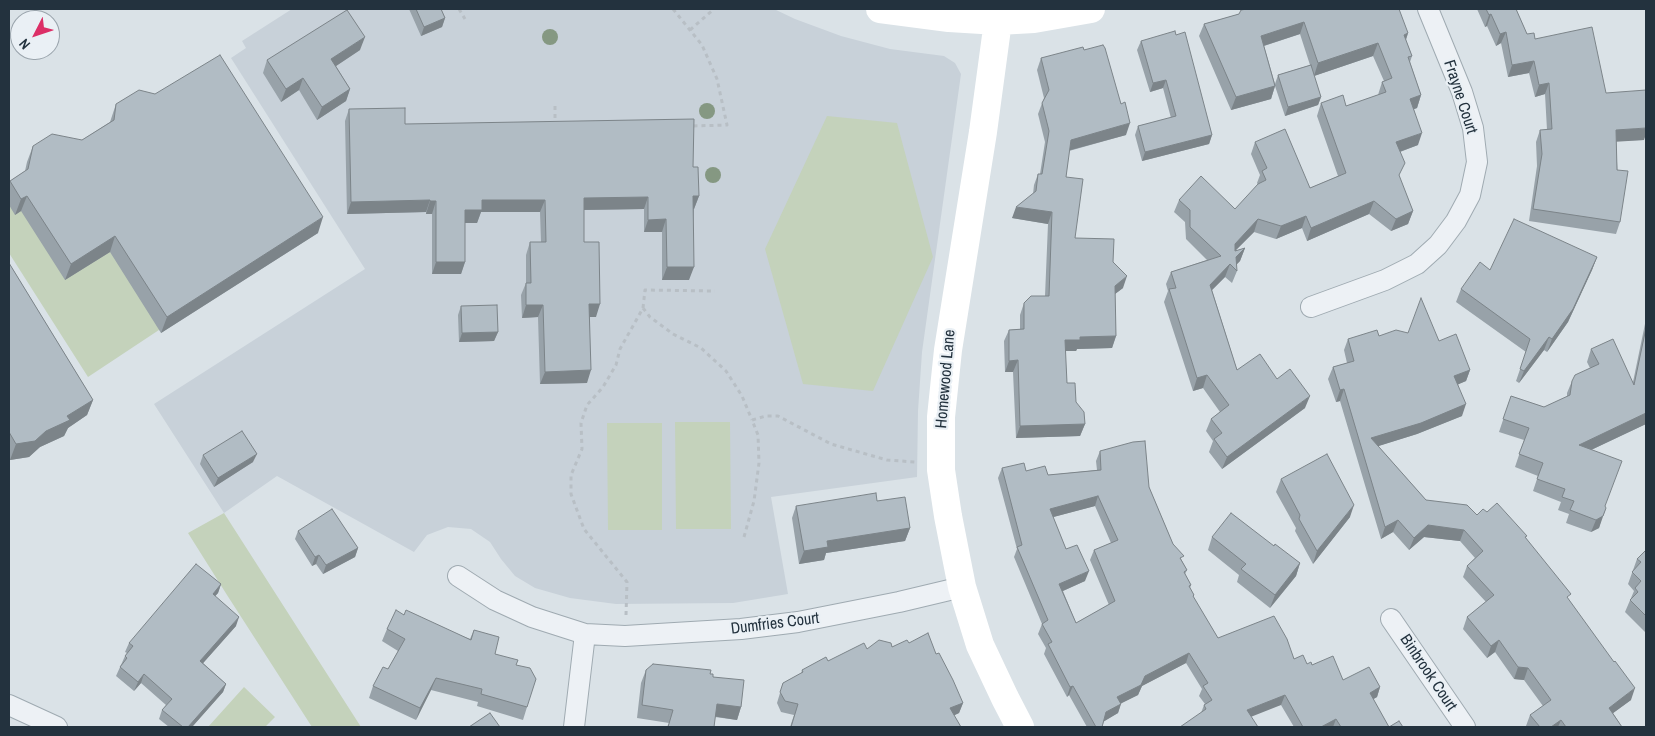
<!DOCTYPE html>
<style>
body{margin:0}
#map{position:relative;width:1655px;height:736px;overflow:hidden;background:#dae2e7;font-family:"Archivo Narrow",sans-serif}
canvas{display:block}
.frame{position:absolute;inset:0;border:10px solid #23323e;pointer-events:none}
.north{position:absolute;left:10px;top:10px;width:50px;height:50px;box-sizing:border-box;background:#eaf0f5;border:1px solid #9aa4ac;border-radius:50%;rotate:229deg;font-size:14px;font-weight:700;line-height:20px;text-align:center;color:#23323e}
.north::after{content:'';display:block;margin:auto;width:18px;height:22px;background:#dc2f67;clip-path:polygon(50% 0,100% 100%,50% 72%,0 100%)}
</style>
<div id="map">
<canvas width="1655" height="736"></canvas>
<div class="frame"></div>
<div class="north">N</div>
</div>
<script>
const context = document.querySelector('canvas').getContext('2d');
context.lineJoin = 'round';
function fillPath(path, color) { context.fillStyle = color; context.fill(path, 'evenodd'); }
const toPath = rows => new Path2D(rows.map(r => 'M' + r).join(''));
function stroke(path, color, width, dash) { context.strokeStyle = color; context.lineWidth = width; context.lineCap = dash ? 'butt' : 'round'; context.setLineDash(dash || []); context.stroke(path); }
function drawText(font, color, halo, rows, align = 'center') {
  context.font = font + ' "Archivo Narrow",sans-serif'; context.lineWidth = 4.5; context.setLineDash([]); context.textBaseline = 'middle'; context.strokeStyle = halo; context.fillStyle = color; for (const [text, x, y, turn = 0] of rows) {
    context.save(); context.translate(x, y); context.rotate((+turn || 0) * Math.PI / 180); context.textAlign = isNaN(turn) ? turn : align; if (halo) context.strokeText(text, 0, 0); context.fillText(text, 0, 0); context.restore();
  }
}
fillPath(toPath([
 [292,9,774,9,795,19,841,36,890,49,944,56,955,63,961,74,922,352,918,411,917,477,771,497,788,594,733,603,616,604,570,598,535,588,515,576,501,559,490,542,471,529,448,527,427,535,414,552,277,476,224,513,154,404,365,269,231,58,246,48,242,41]
]), '#c8d1d9');
fillPath(toPath([
 [827,116,897,123,933,257,873,391,803,384,765,249],
 [9,196,316,226,88,377,9,253],
 [675,422,730,422,731,529,676,529],
 [607,423,662,423,662,530,608,530],
 [224,513,361,727,312,727,227,595,188,533],
 [244,687,275,717,265,727,208,727]
]), '#c4d2bb');
const street = toPath([
 [1311,307,1385,280,1417,264,1438,245,1456,221,1470,195,1477,162,1473,128,1462,92,1428,9],
 [458,576,495,600,532,617,585,634,625,636,741,629,798,622,899,602,962,587],
 [1391,619,1465,727],
 [9,705,57,727],
 [574,727,585,634]
]);
stroke(street, '#9faab1', 22);
stroke(toPath([
 [459,9,465,19],
 [673,9,702,45,717,79,727,125,691,126],
 [690,30,714,9],
 [555,126,555,106],
 [643,308,650,317,673,334,701,348,726,371,742,396,752,420],
 [744,537,754,501,759,463,758,435,752,420,766,416,778,416,831,444,887,460,915,462],
 [626,615,627,582,584,529,571,494,571,475,582,449,581,423,587,405,603,387,616,365,620,349,643,308,645,290,715,291]
]), '#b8bfc5', 3, [4, 4]);
stroke(street, '#edf1f5', 20);
stroke(toPath([
 [880,9,949,18,998,21,1034,19,1091,9],
 [998,21,983,132,948,350,941,417,941,470,948,516,962,587,980,645,1005,698,1020,727]
]), '#fff', 28);
context.fillStyle = '#859882';
for (const [x, y] of [
 [550,37],
 [707,111],
 [713,175]
]) { context.beginPath(); context.arc(x, y, 8, 0, 2 * Math.PI); context.fill(); }
fillPath(toPath([
 [409,9,441,9,445,18,442,27,421,36],
 [1477,9,1516,9,1527,34,1535,39,1606,93,1644,140,1616,141,1620,222,1616,234,1529,221,1537,166,1536,142,1540,130,1547,130,1545,94,1535,97,1529,73,1508,77,1501,43,1496,46,1487,26,1485,27],
 [1239,14,1408,33,1406,40,1412,56,1410,62,1421,95,1417,108,1414,109,1418,145,1400,152,1399,177,1413,211,1408,224,1391,231,1369,214,1307,241,1302,228,1276,239,1254,232,1235,251,1245,248,1240,261,1236,265,1237,271,1232,283,1225,277,1212,290,1237,370,1277,379,1305,408,1222,469,1209,452,1213,441,1206,431,1211,419,1220,412,1203,388,1193,391,1164,302,1168,291,1166,284,1171,272,1207,260,1186,239,1185,222,1174,212,1179,200,1235,209,1258,185,1257,183,1260,175,1251,154,1255,142,1310,188,1338,176,1317,116,1321,103,1346,106,1378,95,1382,82,1384,81,1373,56,1314,76,1321,97,1318,105,1285,116,1275,86,1271,99,1231,110,1199,36,1204,24],
 [1300,34,1310,65,1278,75,1275,84,1264,46],
 [1141,41,1212,135,1209,144,1142,161,1135,135,1138,126,1171,118,1163,88,1150,92,1137,50],
 [360,50,336,66,350,89,346,101,317,120,299,90,281,102,263,73,267,60],
 [1084,50,1126,135,1069,151,1066,177,1075,238,1113,262,1123,288,1115,294,1116,336,1112,348,1077,349,1076,351,1065,351,1067,383,1076,402,1085,424,1080,436,1016,438,1013,372,1005,372,1004,341,1009,330,1020,329,1020,315,1024,303,1045,296,1048,224,1012,218,1033,194,1034,185,1038,174,1040,174,1045,142,1038,114,1044,98,1037,70,1041,58],
 [116,104,318,233,161,333,110,252,65,280,21,211,15,215,9,205,9,183,10,181,25,171,27,162,33,146,82,140,110,122],
 [349,109,405,124,693,167,699,196,694,209,689,280,662,280,662,232,644,232,644,209,584,210,584,242,596,317,590,317,587,383,540,384,538,317,522,318,521,295,526,283,526,255,530,242,541,242,540,212,481,212,477,223,465,223,465,262,461,274,432,274,432,214,426,214,426,212,347,214,345,121],
 [1597,257,1592,270,1568,322,1547,352,1544,350,1519,383,1516,381,1526,352,1456,302,1461,289,1490,270],
 [9,263,93,400,87,415,68,428,64,436,40,447,29,457,10,460,9,458],
 [461,306,498,332,494,341,459,342,458,315],
 [1646,319,1646,424,1591,450,1605,506,1599,528,1591,532,1566,523,1569,514,1558,510,1561,502,1533,491,1538,476,1515,467,1524,440,1499,432,1511,396,1544,407,1567,397,1567,393,1572,381,1590,368,1587,362,1591,349,1633,382],
 [1408,333,1439,341,1470,370,1466,381,1458,384,1462,416,1417,434,1378,446,1426,500,1477,515,1487,512,1526,538,1569,600,1631,700,1613,713,1622,727,1527,727,1526,726,1530,715,1543,706,1524,680,1514,679,1495,652,1487,658,1463,629,1467,617,1486,602,1463,577,1467,566,1475,558,1460,541,1424,537,1409,550,1393,532,1381,539,1340,401,1336,402,1328,379,1333,367,1347,363,1344,350,1348,339],
 [1100,451,1149,487,1173,544,1187,570,1185,574,1191,585,1190,588,1194,595,1193,597,1218,638,1294,659,1307,664,1312,665,1343,680,1380,687,1377,697,1373,699,1389,727,1294,727,1281,705,1201,713,1204,705,1205,704,1199,696,1202,689,1186,663,1142,686,1138,695,1121,703,1118,713,1104,721,1102,727,1087,727,1069,695,1067,697,1044,654,1046,648,1038,634,1042,624,1014,557,1017,549,998,478,1002,468,1026,471,1048,475,1097,470,1096,461],
 [1095,506,1111,543,1094,550,1090,560,1109,605,1076,623,1063,591,1085,581,1066,549,1053,517],
 [203,455,253,462,214,487,200,464],
 [1281,479,1350,517,1313,564,1295,531,1296,528,1276,492],
 [877,501,910,528,905,541,826,553,824,560,799,564,792,518,796,506],
 [298,531,358,548,355,557,323,574,316,564,312,566,295,539],
 [1212,537,1274,546,1300,563,1296,576,1270,608,1237,582,1239,575,1208,550],
 [1646,550,1646,633,1625,612,1634,591,1628,584,1637,559],
 [221,584,218,593,215,596,236,626,203,663,226,684,223,692,192,727,169,727,159,719,162,710,166,705,141,683,134,691,116,676,125,656,127,653,125,652,129,643],
 [404,614,470,639,474,630,495,654,516,665,527,707,523,720,477,706,478,702,431,690,416,720,369,698,373,686,388,669,398,651,382,641,387,629],
 [909,643,936,654,963,703,959,713,954,715,961,727,790,727,794,715,781,712,777,703,783,683,801,674,802,670,828,661,867,649,892,647],
 [646,670,710,674,741,707,737,720,715,717,714,727,667,727,669,723,637,718,641,683]
]), '#98a2a9');
fillPath(toPath([
 [1491,14,1487,26,1485,27,1489,15],
 [445,18,442,27,421,36,424,27],
 [1304,22,1300,34,1257,48,1261,36],
 [1506,32,1501,43,1496,46,1500,34],
 [1408,33,1404,45,1404,35],
 [365,37,360,50,327,72,331,59],
 [1378,43,1373,56,1314,76,1318,63],
 [1534,61,1529,73,1508,77,1512,65],
 [303,78,299,90,281,102,286,89],
 [1166,80,1163,88,1150,92,1153,83],
 [1549,83,1545,94,1535,97,1539,85],
 [1275,86,1271,99,1231,110,1236,97],
 [350,89,346,101,317,120,322,107],
 [1421,95,1417,108,1406,112,1410,99],
 [1321,97,1318,105,1285,116,1288,107],
 [1130,123,1126,135,1067,151,1071,140],
 [1646,128,1646,134,1644,140,1612,142,1616,130],
 [1422,133,1418,145,1391,155,1396,142],
 [1212,135,1209,144,1142,161,1145,152],
 [27,196,21,211,15,215,21,199],
 [693,196,699,196,694,209,689,209],
 [648,197,644,209,579,210,584,198],
 [430,200,426,212,347,214,351,202],
 [482,200,545,200,540,212,481,212,477,223,460,223,465,210],
 [430,201,436,201,432,214,426,214],
 [1374,201,1369,214,1307,241,1311,228],
 [1016,207,1052,212,1048,224,1012,218],
 [1413,211,1408,224,1391,231,1396,219],
 [1306,216,1302,228,1276,239,1281,226],
 [323,217,318,233,161,333,167,317],
 [666,219,662,232,644,232,648,220],
 [1258,219,1254,232,1230,256,1235,244],
 [115,236,110,252,65,280,71,264],
 [1245,248,1240,261,1233,268,1236,257],
 [1597,257,1592,270,1568,322,1547,352,1552,339],
 [436,262,465,262,461,274,432,274],
 [1230,264,1225,277,1205,297,1210,285],
 [667,267,694,267,689,280,662,280],
 [1127,276,1123,288,1111,297,1115,286],
 [589,304,600,304,596,317,585,317],
 [526,305,543,305,538,317,522,318],
 [498,332,494,341,459,342,462,333],
 [1116,336,1112,348,1077,349,1076,351,1061,351,1065,340,1080,337],
 [1549,337,1544,350,1519,383,1524,371],
 [1018,360,1013,372,1005,372,1009,361],
 [591,370,587,383,540,384,545,372],
 [1470,370,1466,381,1450,388,1454,376],
 [1207,375,1203,388,1193,391,1197,378],
 [1344,389,1340,401,1336,402,1340,390],
 [1310,396,1305,408,1222,469,1227,457],
 [93,400,87,415,68,428,64,436,40,447,29,457,10,460,16,444,46,431,67,416],
 [1466,404,1462,416,1417,434,1366,450,1371,438],
 [1646,413,1646,424,1574,458,1579,445],
 [1085,424,1080,436,1016,438,1020,426],
 [257,454,253,462,214,487,218,478],
 [1098,496,1095,506,1046,519,1050,509],
 [1354,505,1350,517,1313,564,1317,551],
 [1606,508,1599,528,1591,532,1596,520,1601,517],
 [1398,520,1393,532,1381,539,1385,527],
 [1428,525,1464,530,1460,541,1424,537,1409,550,1414,538],
 [910,528,905,541,826,553,824,560,799,564,804,551,827,541],
 [358,548,355,557,323,574,326,565],
 [319,555,316,564,312,566,315,557],
 [1300,563,1296,576,1270,608,1275,595],
 [1089,571,1085,581,1056,594,1059,584],
 [221,584,218,593,209,603,213,594],
 [239,617,236,626,197,670,200,661],
 [1499,640,1495,652,1487,658,1491,646],
 [1189,653,1186,663,1142,686,1138,695,1114,707,1117,697,1145,676],
 [1518,667,1528,668,1524,680,1514,679],
 [144,674,141,683,134,691,138,682],
 [436,678,431,690,416,720,420,708],
 [226,684,223,692,192,727,188,727],
 [1073,686,1069,695,1067,697,1070,687],
 [1380,687,1377,697,1367,703,1370,693],
 [1635,688,1631,700,1605,719,1609,708],
 [1285,695,1281,705,1243,720,1247,710],
 [963,703,959,713,947,719,950,708],
 [717,704,741,707,737,720,712,716],
 [1121,704,1118,713,1103,722,1106,712],
 [1336,719,1333,727,1321,727],
 [1561,720,1558,727,1551,727]
]), '#7c8489');
const building = toPath([
 [416,9,441,9,445,18,424,27,416,9],
 [1247,9,1399,9,1408,33,1404,35,1412,56,1408,57,1421,95,1410,99,1422,133,1396,142,1405,163,1399,175,1413,211,1396,219,1374,201,1311,228,1306,216,1281,226,1258,219,1235,244,1235,251,1245,248,1236,257,1237,271,1230,264,1210,285,1237,370,1260,354,1277,379,1290,369,1310,396,1227,457,1214,439,1222,433,1211,419,1229,405,1207,375,1197,378,1169,289,1176,288,1171,272,1221,256,1190,227,1190,210,1179,200,1201,176,1235,209,1258,184,1266,180,1262,171,1267,168,1255,142,1285,129,1310,188,1346,173,1321,103,1343,95,1346,106,1386,92,1382,82,1392,78,1378,43,1318,63,1304,22,1261,36,1275,86,1236,97,1204,24,1239,14,1241,10,1247,9],
 [1486,9,1516,9,1527,34,1534,33,1535,39,1592,27,1606,93,1646,90,1646,128,1616,130,1617,170,1628,171,1620,222,1533,209,1542,154,1540,130,1552,129,1549,83,1539,85,1534,61,1512,65,1506,32,1500,34,1491,14,1489,15,1486,9],
 [347,10,365,37,331,59,350,89,322,107,303,78,286,89,267,60,347,10],
 [1175,31,1176,35,1185,32,1212,135,1145,152,1138,126,1176,116,1166,80,1153,83,1141,41,1175,31],
 [1103,45,1105,48,1121,104,1125,102,1130,123,1071,140,1066,177,1083,179,1075,238,1114,239,1113,262,1127,276,1115,286,1116,336,1080,337,1080,340,1065,340,1067,383,1075,383,1076,402,1084,412,1085,424,1020,426,1018,360,1009,361,1009,330,1024,329,1024,303,1031,296,1049,296,1052,212,1016,207,1036,191,1038,174,1042,174,1049,131,1042,103,1049,90,1041,58,1083,47,1084,50,1103,45],
 [220,55,323,217,167,317,115,236,71,264,27,196,21,199,10,181,28,169,33,146,52,134,82,140,114,120,116,104,139,90,155,94,220,55],
 [1311,65,1321,97,1288,107,1278,75,1311,65],
 [405,108,405,124,694,119,693,167,698,167,699,196,693,196,694,267,667,267,666,219,648,220,648,197,584,198,584,242,599,242,600,304,589,304,591,370,545,372,543,305,526,305,526,283,531,283,530,242,546,242,545,200,482,200,482,210,465,210,465,262,436,262,436,201,430,201,430,200,351,202,349,109,405,108],
 [1514,219,1597,257,1573,309,1552,339,1549,337,1524,371,1520,369,1530,339,1461,289,1480,262,1490,270,1514,219],
 [9,263,93,400,67,416,70,420,46,431,35,441,16,444,9,432,9,263],
 [1421,298,1439,341,1456,334,1470,370,1454,376,1466,404,1421,423,1371,438,1426,500,1467,505,1477,515,1483,509,1487,512,1497,503,1527,536,1525,537,1571,594,1567,597,1614,662,1615,661,1635,688,1609,708,1622,727,1566,727,1561,720,1551,727,1540,727,1530,715,1551,700,1528,668,1518,667,1499,640,1491,646,1467,617,1494,595,1467,566,1483,551,1464,530,1428,525,1414,538,1398,520,1385,527,1344,389,1340,390,1333,367,1354,361,1348,339,1377,330,1379,336,1396,330,1408,333,1421,298],
 [497,305,498,332,462,333,461,306,497,305],
 [1646,328,1646,413,1579,445,1622,461,1605,506,1606,508,1603,516,1596,520,1570,510,1574,501,1562,497,1565,489,1537,479,1543,463,1519,454,1529,428,1503,419,1511,396,1544,407,1570,395,1572,381,1575,375,1599,364,1591,349,1613,339,1634,385,1646,328],
 [242,431,257,454,218,478,203,455,242,431],
 [1145,441,1149,487,1173,544,1184,556,1180,558,1187,570,1184,572,1191,585,1189,586,1194,595,1193,596,1218,638,1274,616,1287,639,1294,659,1303,655,1307,664,1311,662,1312,665,1333,656,1343,680,1369,667,1380,687,1370,693,1389,727,1341,727,1336,719,1321,727,1303,727,1285,695,1247,710,1258,727,1180,727,1206,709,1204,705,1212,700,1203,686,1208,683,1189,653,1145,676,1141,685,1117,697,1121,704,1106,712,1102,727,1096,727,1073,686,1070,687,1048,644,1052,642,1042,624,1048,620,1017,547,1022,545,1002,468,1024,463,1026,471,1045,466,1048,475,1101,470,1100,451,1133,442,1145,441],
 [1098,496,1118,540,1094,550,1115,601,1076,623,1059,584,1089,571,1077,545,1066,549,1050,509,1098,496],
 [1327,454,1354,505,1317,551,1299,519,1300,515,1281,479,1327,454],
 [876,493,877,501,905,497,910,528,827,541,828,547,804,551,796,506,876,493],
 [332,509,358,548,326,565,319,555,315,557,298,531,332,509],
 [1231,513,1274,546,1275,544,1300,563,1275,595,1241,569,1246,564,1212,537,1231,513],
 [1646,550,1646,616,1630,600,1638,592,1635,588,1641,581,1632,572,1641,562,1637,559,1646,550],
 [196,564,221,584,213,594,239,617,200,661,226,684,188,727,183,727,162,710,172,699,144,674,138,682,120,667,127,658,125,656,133,646,129,643,196,564],
 [396,610,404,615,406,610,471,640,474,630,499,637,495,654,518,660,516,665,530,668,536,679,527,707,481,694,482,689,436,678,420,708,373,686,383,667,388,669,405,639,387,629,396,610],
 [928,633,936,654,939,653,953,680,963,703,950,708,961,727,791,727,798,704,785,701,780,692,783,683,803,672,802,670,826,657,828,661,864,643,867,649,879,640,891,643,892,647,907,640,909,643,928,633],
 [653,664,711,670,710,674,713,674,713,677,744,680,741,707,717,704,714,727,668,727,673,710,642,705,646,670,653,664],
 [490,713,500,727,469,727,490,713],
 [1399,721,1403,727,1389,727,1399,721]
]);
fillPath(building, '#b1bcc4');
stroke(building, '#7c8489', 1);
drawText('16px', '#23323e', '#eaf0f5', [
 ["Frayne Court",1460,97,72],
 ["Homewood Lane",946,379,-85],
 ["Dumfries Court",775,624,-7],
 ["Binbrook Court",1428,673,56]
]);
</script>
